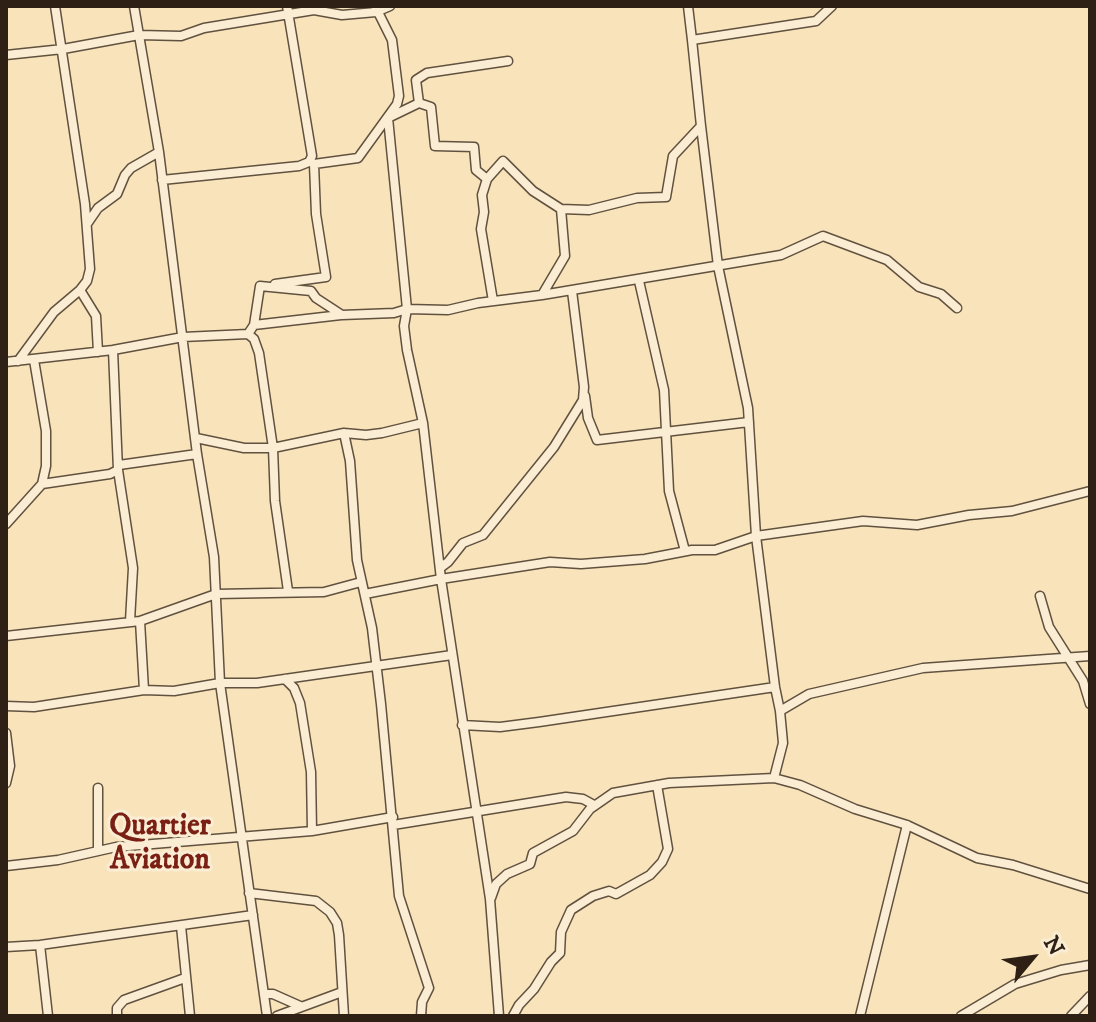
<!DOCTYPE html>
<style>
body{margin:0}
#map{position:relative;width:1096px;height:1022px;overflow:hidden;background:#f8e3bb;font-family:"IM FELL DW Pica",serif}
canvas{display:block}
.frame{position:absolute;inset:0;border:8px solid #2f2016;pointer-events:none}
.north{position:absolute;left:992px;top:918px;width:80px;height:80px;-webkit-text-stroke:6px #faedd3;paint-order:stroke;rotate:61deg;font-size:22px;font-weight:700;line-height:32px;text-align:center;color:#2f2016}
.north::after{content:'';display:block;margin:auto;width:28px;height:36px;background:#2f2016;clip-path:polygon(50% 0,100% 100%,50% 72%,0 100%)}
</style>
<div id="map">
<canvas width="1096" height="1022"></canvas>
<div class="frame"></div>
<div class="north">N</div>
</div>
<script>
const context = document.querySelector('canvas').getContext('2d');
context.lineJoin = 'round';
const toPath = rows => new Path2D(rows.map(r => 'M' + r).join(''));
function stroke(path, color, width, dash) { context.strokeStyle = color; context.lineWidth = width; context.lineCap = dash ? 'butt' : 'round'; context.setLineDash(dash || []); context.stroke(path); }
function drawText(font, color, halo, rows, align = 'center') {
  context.font = font + ' "IM FELL DW Pica",serif'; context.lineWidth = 6; context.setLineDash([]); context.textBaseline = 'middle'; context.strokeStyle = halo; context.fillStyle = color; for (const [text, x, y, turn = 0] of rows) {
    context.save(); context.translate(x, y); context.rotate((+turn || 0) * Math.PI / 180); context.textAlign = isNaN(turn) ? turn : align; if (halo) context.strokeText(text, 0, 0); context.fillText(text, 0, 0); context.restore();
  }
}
const minor = toPath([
 [134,6,159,152,197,454,214,557,220,683,267,1016],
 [688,6,692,40],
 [6,55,63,49,139,35,181,36,204,28,314,10,342,15,376,12,390,6],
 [419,103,431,107,435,146,474,147,476,170,487,179,503,161,533,191,561,209],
 [701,126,718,266,748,408,756,536,863,521,917,525,969,515,1012,511,1090,491],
 [487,179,482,195,484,212,481,229,493,301],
 [162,180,299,166,309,162,312,156,287,6],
 [87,224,98,208,117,194,125,175,131,168,159,152],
 [639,281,664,390,669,491,685,551],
 [275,284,326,277,316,214,314,164,358,158,397,104,399,96,392,40,375,6],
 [80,290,96,316,98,352],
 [542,295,781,255,823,236,887,260,919,287,941,294,957,308],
 [254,325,260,286,311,291,316,298,342,315,394,313,407,309,448,310,478,303,542,295,565,256,561,209,589,210,637,198,666,197,673,156,701,126,692,40,816,21,832,6],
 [248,334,254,339,259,353,273,448,275,501,288,591],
 [18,361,54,312,80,290,87,281,90,269,85,204,55,6],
 [6,362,113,350,183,337,248,334,254,325,341,315],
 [585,396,588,418,597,440,749,422],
 [344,433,350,461,357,560,372,628,381,704,399,896,429,988,422,1002,421,1016],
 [196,438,244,448,273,448,344,433,366,435,382,433,423,423,407,350,404,326,407,309,388,118,419,103,416,80,427,73,508,61],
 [119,465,197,454],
 [118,470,133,568,130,621],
 [42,484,110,474,118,470,113,350],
 [6,524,42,484,46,466,46,431,34,360],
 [440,568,448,562,463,543,483,535,554,447,583,400,584,387,572,291],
 [365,594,441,579,423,423],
 [1040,596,1049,627,1083,681,1090,704],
 [140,621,144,690],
 [6,636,140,621,216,594,324,592,361,582],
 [285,679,294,688,300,703,311,772,312,831],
 [6,706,34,707,144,690,174,691,220,683,257,683,452,655],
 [462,725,500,727,539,722,775,687],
 [6,733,10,766,6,783],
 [774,778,783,743,780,711,809,694,923,668,1090,656],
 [393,825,566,797,583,799,594,805],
 [98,851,98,788],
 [6,866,58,860,116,847,312,831,393,817],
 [249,893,316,901,330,912,337,923,339,935,344,1016],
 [491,898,496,884,507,874,530,864,533,853,573,831,590,809,613,793,669,783,774,778,800,785,855,809,907,825,977,858,1013,865,1090,889],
 [181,926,190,1016],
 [40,945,48,1016],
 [6,947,40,945,253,915],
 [265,994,273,994,300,1006],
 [117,1016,117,1008,124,1000,185,978],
 [277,1016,342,992],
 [499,1016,490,899,441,579,550,562,581,564,645,559,692,550,715,550,756,536,775,687,780,711],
 [513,1016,519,1005,534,989,551,962,560,953,561,932,571,910,593,896,609,891,616,894,650,875,662,862,668,849,657,785],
 [860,1016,907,825],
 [961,1016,1015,984,1061,970,1090,965],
 [1071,1016,1090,996]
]);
stroke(minor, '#61513f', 11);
stroke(minor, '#faedd3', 8);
drawText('bold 30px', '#7a1f14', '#faedd3', [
 ["Quartier",160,828],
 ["Aviation",160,862]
]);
</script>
